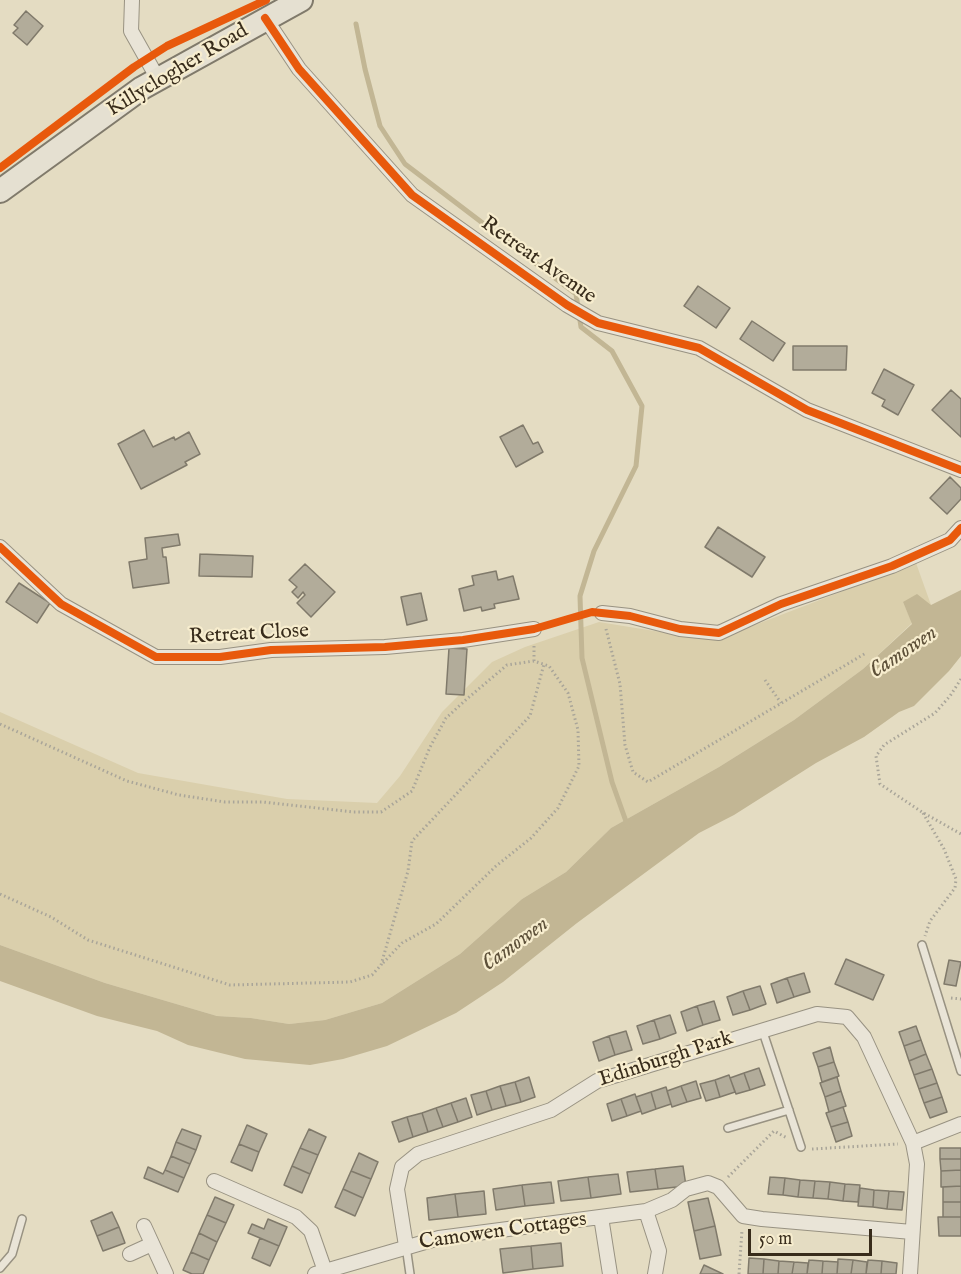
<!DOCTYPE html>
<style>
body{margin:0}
#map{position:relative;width:961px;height:1274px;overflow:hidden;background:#e4dcc2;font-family:"IM FELL English",serif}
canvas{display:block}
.scale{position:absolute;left:748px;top:1229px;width:124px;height:27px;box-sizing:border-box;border:3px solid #382c1b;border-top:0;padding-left:8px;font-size:18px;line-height:21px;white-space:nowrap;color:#382c1b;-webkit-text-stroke:4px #f7edce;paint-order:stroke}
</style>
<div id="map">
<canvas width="961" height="1274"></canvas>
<div class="scale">50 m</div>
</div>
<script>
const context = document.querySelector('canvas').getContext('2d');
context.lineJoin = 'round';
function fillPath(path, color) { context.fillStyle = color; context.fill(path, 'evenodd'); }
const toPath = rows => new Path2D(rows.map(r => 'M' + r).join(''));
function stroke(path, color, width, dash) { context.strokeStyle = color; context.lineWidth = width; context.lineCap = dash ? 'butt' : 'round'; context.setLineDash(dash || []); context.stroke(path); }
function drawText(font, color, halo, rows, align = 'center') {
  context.font = font + ' "IM FELL English",serif'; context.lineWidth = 4.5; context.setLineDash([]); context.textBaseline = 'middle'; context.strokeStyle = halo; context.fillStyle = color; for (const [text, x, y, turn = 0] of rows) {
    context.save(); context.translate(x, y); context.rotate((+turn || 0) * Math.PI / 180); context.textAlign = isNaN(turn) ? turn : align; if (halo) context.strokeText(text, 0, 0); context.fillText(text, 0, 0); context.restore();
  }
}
fillPath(toPath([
 [916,563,931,605,903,602,912,623,863,669,794,720,719,767,611,828,566,872,522,899,460,954,382,1003,325,1020,289,1024,251,1018,217,1016,105,983,0,945,0,712,138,773,287,799,377,803,400,776,442,712,492,662,525,647,599,622,685,636,721,638]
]), '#dacfac');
fillPath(toPath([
 [961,590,961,656,949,671,914,706,899,712,864,737,816,763,734,815,699,833,577,923,503,982,456,1013,387,1046,343,1059,310,1065,245,1059,188,1045,157,1031,97,1016,0,981,0,945,105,983,217,1016,251,1018,289,1024,325,1020,382,1003,460,954,522,899,566,872,611,828,719,767,794,720,863,669,912,624,903,602,917,594,931,605]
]), '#c2b694');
stroke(toPath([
 [356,24,365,69,380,126,405,164,576,294,581,327,612,351,642,406,636,466,594,551,580,596,582,658,612,782,628,827]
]), '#c2b694', 5);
const building = toPath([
 [26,11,43,26,27,45,13,33,18,28,14,25,26,11],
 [698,286,730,308,716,328,684,306,698,286],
 [752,321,785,343,773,361,740,339,752,321],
 [793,346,847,346,846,370,793,370,793,346],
 [884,369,914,385,898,415,882,406,885,400,872,393,884,369],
 [951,390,961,399,961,437,932,410,951,390],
 [523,425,533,444,538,442,543,452,516,467,500,437,523,425],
 [144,430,153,447,174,437,175,440,189,432,200,454,185,462,187,465,141,489,118,444,144,430],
 [950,477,961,488,961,499,947,514,930,498,950,477],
 [718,527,765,557,752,577,705,547,718,527],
 [178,534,180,545,162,548,163,557,166,557,169,583,133,588,129,562,147,559,145,538,178,534],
 [200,554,253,556,252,577,199,576,200,554],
 [305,564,335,592,311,617,297,603,305,595,303,592,298,598,292,592,297,587,289,580,305,564],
 [496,571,498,580,513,576,519,599,494,604,495,608,482,611,481,607,464,611,459,589,474,585,472,576,496,571],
 [19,583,50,603,37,623,6,602,19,583],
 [421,593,427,620,407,625,401,597,421,593],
 [449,648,467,649,464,695,446,694,449,648],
 [846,959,884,975,873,1000,835,984,846,959],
 [949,960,961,962,956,986,944,984,949,960],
 [804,973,810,992,794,997,787,978,804,973],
 [787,978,794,997,777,1003,771,984,787,978],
 [760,986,766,1004,750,1010,743,991,760,986],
 [743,991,750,1010,733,1015,727,997,743,991],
 [714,1001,720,1020,703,1025,697,1006,714,1001],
 [697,1006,703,1025,687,1031,681,1012,697,1006],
 [670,1015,676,1033,660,1039,654,1020,670,1015],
 [654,1020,660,1039,643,1044,637,1026,654,1020],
 [916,1026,921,1040,904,1046,899,1032,916,1026],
 [626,1031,632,1050,615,1055,609,1036,626,1031],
 [609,1036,615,1055,599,1061,593,1042,609,1036],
 [921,1040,926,1054,909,1061,904,1046,921,1040],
 [830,1047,834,1062,818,1067,813,1053,830,1047],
 [926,1054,932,1069,914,1075,909,1061,926,1054],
 [834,1062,839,1076,822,1082,818,1067,834,1062],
 [759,1068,765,1085,750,1090,744,1073,759,1068],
 [932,1069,937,1083,919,1089,914,1075,932,1069],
 [744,1073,750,1090,736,1094,730,1078,744,1073],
 [729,1075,735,1092,720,1097,715,1080,729,1075],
 [529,1077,535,1097,521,1102,515,1082,529,1077],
 [837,1077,841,1091,825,1097,820,1083,837,1077],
 [715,1080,720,1097,706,1101,700,1084,715,1080],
 [696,1081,701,1098,687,1102,681,1086,696,1081],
 [515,1082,521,1102,506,1106,500,1086,515,1082],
 [937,1083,942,1097,924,1103,919,1089,937,1083],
 [500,1086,506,1106,492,1110,486,1091,500,1086],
 [681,1086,687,1102,672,1107,667,1091,681,1086],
 [666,1087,671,1104,656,1109,651,1092,666,1087],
 [486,1091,492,1110,477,1115,471,1095,486,1091],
 [841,1091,846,1106,829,1112,825,1097,841,1091],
 [651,1092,656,1109,642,1114,636,1097,651,1092],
 [635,1094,641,1111,627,1116,621,1099,635,1094],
 [942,1097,947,1112,930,1118,924,1103,942,1097],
 [466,1098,472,1117,458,1122,451,1103,466,1098],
 [621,1099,627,1116,612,1121,607,1104,621,1099],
 [451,1103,458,1122,443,1127,436,1108,451,1103],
 [843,1107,848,1122,831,1127,826,1113,843,1107],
 [436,1108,443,1127,428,1132,422,1113,436,1108],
 [422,1113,428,1132,413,1137,407,1117,422,1113],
 [407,1117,413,1137,399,1142,392,1122,407,1117],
 [848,1122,852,1136,836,1142,831,1127,848,1122],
 [247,1125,267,1134,259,1152,239,1144,247,1125],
 [182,1129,201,1136,196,1150,176,1142,182,1129],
 [309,1129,326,1137,318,1155,300,1148,309,1129],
 [176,1142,196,1150,190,1164,171,1156,176,1142],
 [239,1144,259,1152,252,1171,231,1162,239,1144],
 [300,1148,318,1155,310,1174,292,1166,300,1148],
 [940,1148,961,1148,961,1159,940,1159,940,1148],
 [359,1153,378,1162,371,1179,351,1171,359,1153],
 [171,1156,190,1164,184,1178,165,1170,171,1156],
 [940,1159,961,1159,961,1170,941,1171,940,1159],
 [292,1166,310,1174,302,1193,284,1185,292,1166],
 [683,1166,686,1186,658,1189,655,1169,683,1166],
 [148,1167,163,1174,165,1170,184,1178,178,1192,144,1178,148,1167],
 [655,1169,658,1189,630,1192,627,1172,655,1169],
 [961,1170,961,1186,941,1187,941,1171,961,1170],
 [351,1171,371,1179,363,1198,343,1189,351,1171],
 [618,1174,621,1194,591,1198,588,1177,618,1174],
 [588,1177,591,1198,561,1201,558,1181,588,1177],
 [770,1177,785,1178,783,1195,768,1194,770,1177],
 [785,1178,800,1180,798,1197,783,1195,785,1178],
 [800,1180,815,1181,813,1198,798,1197,800,1180],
 [815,1181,830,1182,828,1199,813,1198,815,1181],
 [551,1182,554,1203,525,1206,522,1185,551,1182],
 [830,1182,845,1184,843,1201,828,1199,830,1182],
 [845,1184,860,1185,858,1202,843,1201,845,1184],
 [522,1185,525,1206,496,1210,493,1189,522,1185],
 [961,1186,961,1202,943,1202,943,1187,961,1186],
 [860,1188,874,1190,873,1207,858,1206,860,1188],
 [343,1189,363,1198,355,1216,335,1207,343,1189],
 [874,1190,889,1191,887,1209,873,1207,874,1190],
 [484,1191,486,1214,458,1217,455,1194,484,1191],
 [889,1191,904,1192,902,1210,887,1209,889,1191],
 [455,1194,458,1217,429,1220,427,1198,455,1194],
 [215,1197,234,1205,226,1223,207,1215,215,1197],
 [708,1198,715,1226,694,1231,688,1202,708,1198],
 [943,1202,961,1202,961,1217,943,1217,943,1202],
 [112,1212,119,1227,97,1236,91,1221,112,1212],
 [207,1215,226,1223,217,1242,199,1233,207,1215],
 [938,1217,961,1217,961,1236,939,1236,938,1217],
 [268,1219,287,1227,279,1246,248,1233,252,1224,264,1229,268,1219],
 [715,1226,721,1255,700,1259,694,1231,715,1226],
 [119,1227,125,1243,103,1251,97,1236,119,1227],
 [199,1233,217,1242,209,1260,191,1252,199,1233],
 [260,1238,279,1246,270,1266,252,1258,260,1238],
 [561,1243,563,1266,533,1269,531,1246,561,1243],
 [531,1246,533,1269,503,1273,500,1249,531,1246],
 [191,1252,209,1260,203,1274,192,1274,183,1270,191,1252],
 [749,1258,764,1259,763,1274,748,1274,749,1258],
 [764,1259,779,1261,778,1274,763,1274,764,1259],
 [838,1259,853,1260,851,1274,837,1274,838,1259],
 [809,1260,823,1261,822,1274,807,1274,809,1260],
 [853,1260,867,1262,866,1274,851,1274,853,1260],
 [868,1260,882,1261,881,1274,866,1274,868,1260],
 [779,1261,794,1262,792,1274,778,1274,779,1261],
 [823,1261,838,1262,837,1274,822,1274,823,1261],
 [882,1261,897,1263,896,1274,881,1274,882,1261],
 [794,1262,808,1263,807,1274,792,1274,794,1262],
 [704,1265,723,1274,700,1274,704,1265]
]);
fillPath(building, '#b2ac9a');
stroke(building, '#807a6b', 1.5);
const service = toPath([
 [922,945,961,1071],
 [762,1029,801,1147],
 [728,1128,789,1110],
 [406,1246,410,1274],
 [0,1268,12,1254,22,1219]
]);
const minor = toPath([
 [132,0,131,31,158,79],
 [265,18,299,69,412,195,567,305,598,323,699,348,807,410,961,470],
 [0,547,61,604,156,657,220,657,271,650,385,647,463,640,534,629],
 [602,613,630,616,680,629,719,633,781,604,892,566,950,540,961,528],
 [913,1143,961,1124],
 [214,1181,296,1217,311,1231,325,1271],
 [646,1211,659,1251,655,1274],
 [601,1217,610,1274],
 [144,1226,166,1274],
 [406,1246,397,1189,402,1167,418,1154,551,1110,597,1081,817,1014,847,1017,864,1037,913,1143,917,1164,910,1274],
 [130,1254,152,1244],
 [315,1274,439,1238,646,1211,672,1200,686,1189,708,1183,718,1187,743,1216,762,1219,912,1232]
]);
const trunk = toPath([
 [0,191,142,88,301,0]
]);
stroke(service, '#989282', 10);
stroke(minor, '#989282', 16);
stroke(trunk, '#807a6b', 26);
stroke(toPath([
 [548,625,588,613],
 [606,629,620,684,625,745,633,772,648,782,866,653],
 [534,661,534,645],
 [961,679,950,696,935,713,884,745,876,756,880,784,922,812,961,834],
 [765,680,781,703],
 [0,724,127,781,179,795,225,802,263,802,353,812,381,812,412,791,430,747,446,718,468,698,507,665,534,661,549,666,568,693,578,730,579,766,558,808,531,838,496,866,436,924,402,943,381,965],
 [923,813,944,849,956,879,955,888,930,921,925,936],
 [0,894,51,917,88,940,230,985,350,982,372,975,381,965,408,871,412,841,530,716,544,664],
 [951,998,961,999],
 [812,1149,898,1144],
 [728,1177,774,1131,787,1138],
 [739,1274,742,1230]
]), '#a9a599', 3, [1.5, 3]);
stroke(service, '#e9e4d7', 7);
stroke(minor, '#e9e4d7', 14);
stroke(trunk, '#e5e0d1', 22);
stroke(toPath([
 [265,18,299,69,412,195,567,305,598,323,699,348,807,410,961,470],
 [0,168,134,67,167,46,266,0],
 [0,547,61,604,156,657,220,657,271,650,385,647,463,640,534,629,592,612,630,616,680,629,719,633,781,604,892,566,950,540,961,528]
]), '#e8590c', 8);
drawText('21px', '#382c1b', '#f7edce', [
 ["Killyclogher Road",178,71,-31],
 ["Retreat Avenue",538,261,35],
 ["Retreat Close",249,635,-3],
 ["Edinburgh Park",666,1060,-18],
 ["Camowen Cottages",503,1232,-8]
]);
drawText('italic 22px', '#5d5039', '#f7edce', [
 ["Camowen",904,653,-34],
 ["Camowen",516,945,-36]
]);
</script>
